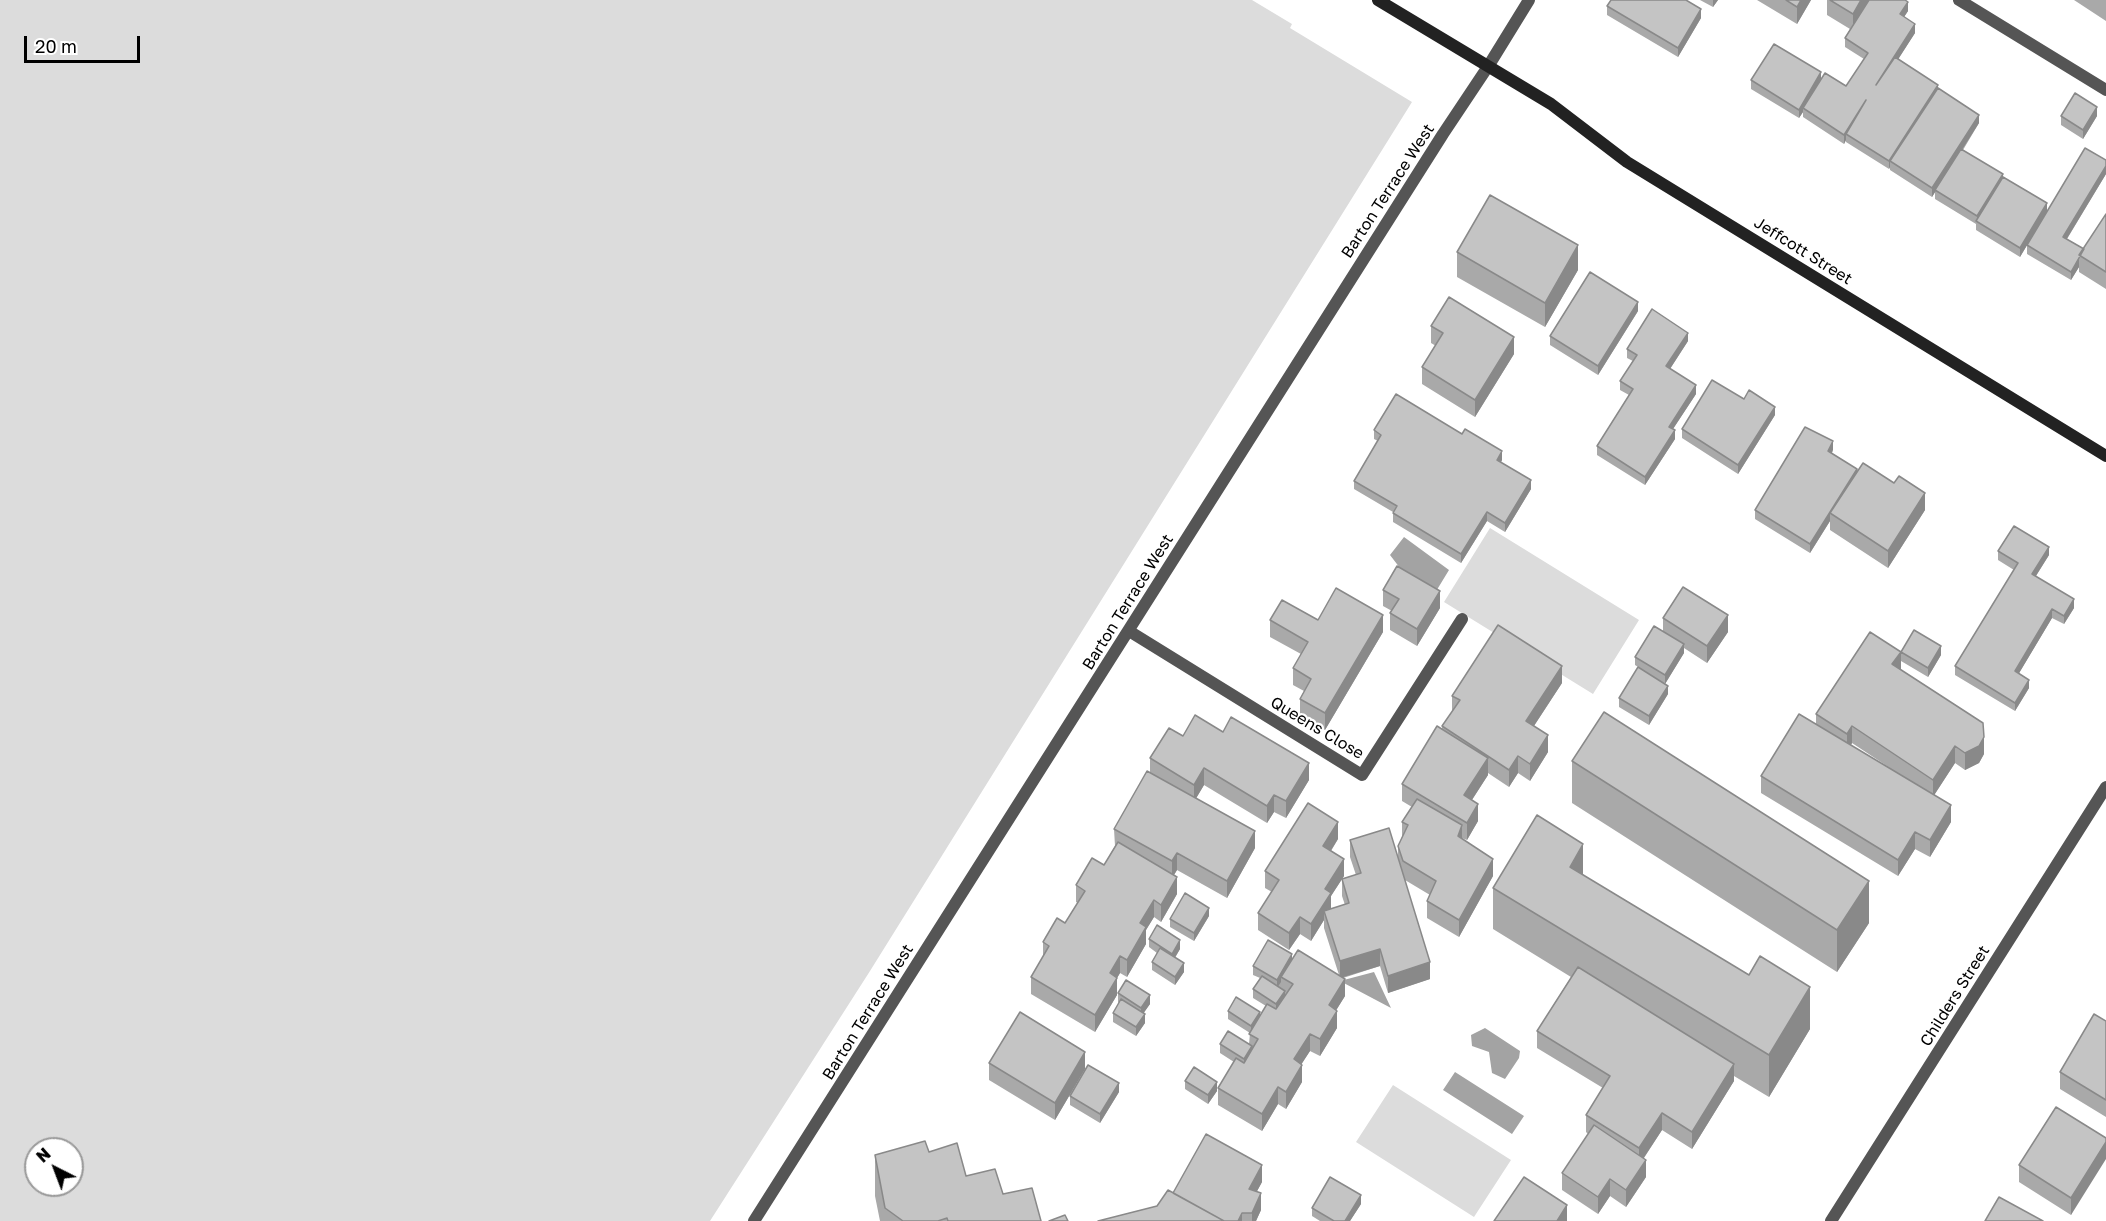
<!DOCTYPE html>
<style>
body{margin:0}
#map{position:relative;width:2106px;height:1221px;overflow:hidden;background:#fff;font-family:"Golos Text",sans-serif}
canvas{display:block}
.north{position:absolute;left:24px;top:1137px;width:60px;height:60px;box-sizing:border-box;background:#fff;border:2px solid #999;border-radius:50%;rotate:318deg;font-size:16px;font-weight:700;line-height:24px;text-align:center;color:#000}
.north::after{content:'';display:block;margin:auto;width:21px;height:27px;background:#000;clip-path:polygon(50% 0,100% 100%,50% 72%,0 100%)}
.scale{position:absolute;left:24px;top:36px;width:116px;height:27px;box-sizing:border-box;border:3px solid #000;border-top:0;padding-left:8px;font-size:18px;line-height:21px;white-space:nowrap;color:#000;-webkit-text-stroke:4px #fff;paint-order:stroke}
</style>
<div id="map">
<canvas width="2106" height="1221"></canvas>
<div class="north">N</div>
<div class="scale">20 m</div>
</div>
<script>
const context = document.querySelector('canvas').getContext('2d');
context.lineJoin = 'round';
function fillPath(path, color) { context.fillStyle = color; context.fill(path, 'evenodd'); }
const toPath = rows => new Path2D(rows.map(r => 'M' + r).join(''));
function stroke(path, color, width, dash) { context.strokeStyle = color; context.lineWidth = width; context.lineCap = dash ? 'butt' : 'round'; context.setLineDash(dash || []); context.stroke(path); }
function drawText(font, color, halo, rows, align = 'center') {
  context.font = font + ' "Golos Text",sans-serif'; context.lineWidth = 4.5; context.setLineDash([]); context.textBaseline = 'middle'; context.strokeStyle = halo; context.fillStyle = color; for (const [text, x, y, turn = 0] of rows) {
    context.save(); context.translate(x, y); context.rotate((+turn || 0) * Math.PI / 180); context.textAlign = isNaN(turn) ? turn : align; if (halo) context.strokeText(text, 0, 0); context.fillText(text, 0, 0); context.restore();
  }
}
fillPath(toPath([
 [0,0,1252,0,1292,24,1290,28,1412,102,870,971,710,1221,0,1221],
 [36,1149,72,1149,72,1185,36,1185],
 [1490,528,1639,620,1593,694,1444,602],
 [1393,1085,1511,1160,1474,1217,1356,1142]
]), '#dcdcdc');
fillPath(toPath([
 [1404,537,1449,570,1435,593,1403,572,1390,555],
 [1374,972,1391,1008,1340,981],
 [1485,1028,1520,1051,1519,1058,1505,1079,1492,1073,1489,1052,1472,1046,1471,1035],
 [1455,1072,1524,1116,1512,1134,1443,1090]
]), '#a3a3a3');
stroke(toPath([
 [1959,0,2106,90],
 [1129,631,1362,775,1462,619],
 [754,1221,1443,134,1489,65],
 [1831,1221,2106,787]
]), '#555', 12);
stroke(toPath([
 [1489,65,1529,0]
]), '#555', 12);
stroke(toPath([
 [1378,0,1551,104,1627,162,2106,456]
]), '#222', 12);
fillPath(toPath([
 [1700,0,1718,0,1713,7],
 [1757,0,1811,0,1797,24],
 [1827,0,1905,0,1908,11,1904,17,1915,33,1898,59,1938,88,1979,123,1963,150,2003,177,2047,212,2106,160,2106,174,2067,239,2084,249,2106,214,2106,289,2079,272,2079,267,2071,280,2027,254,2027,245,2020,257,1976,230,1976,224,1935,199,1935,192,1932,197,1890,170,1890,167,1889,169,1846,142,1846,140,1844,144,1803,117,1803,112,1799,118,1751,89,1751,80,1821,79,1846,86,1864,59,1845,47,1845,38,1850,29,1827,15],
 [2074,0,2106,0,2106,21],
 [1607,6,1701,18,1678,57,1607,15],
 [2061,116,2097,116,2083,139,2061,125],
 [1457,252,1578,270,1545,327,1457,277],
 [1638,311,1598,375,1550,345,1550,336],
 [1431,326,1514,354,1475,417,1422,384,1422,367,1436,346,1431,343],
 [1688,341,1670,369,1696,394,1673,429,1675,439,1645,485,1597,455,1597,446,1629,395,1620,390,1620,381,1633,361,1627,358,1627,349],
 [1775,415,1738,474,1682,438,1682,429],
 [1374,430,1502,460,1501,462,1531,489,1505,532,1487,521,1461,563,1393,522,1393,512,1354,489,1354,481,1378,441,1374,439],
 [1833,450,1832,453,1857,471,1925,510,1888,568,1830,530,1830,521,1810,553,1755,519,1755,510],
 [1998,551,2049,555,2036,576,2074,608,2064,624,2052,618,2019,673,2029,688,2015,711,1955,675,1955,666,2014,570,1998,560],
 [1383,590,1440,608,1417,646,1390,630,1390,613,1392,611,1383,606],
 [1663,618,1728,632,1707,663,1684,648,1684,653,1665,684,1635,665,1635,657,1663,632],
 [1270,620,1318,620,1383,632,1325,730,1300,716,1300,699,1304,691,1293,685,1293,668,1301,654,1270,637],
 [1901,652,1941,655,1928,677,1901,661],
 [1901,669,1900,670,1984,754,1979,763,1965,770,1955,763,1934,795,1951,822,1930,857,1915,849,1898,876,1761,793,1761,776,1816,724,1816,714],
 [1852,743,1890,768,1851,745],
 [1562,683,1534,726,1548,752,1530,781,1518,773,1509,787,1488,773,1488,775,1472,800,1478,821,1467,840,1462,838,1462,839,1493,876,1459,937,1427,918,1427,901,1430,895,1405,880,1430,979,1388,993,1380,966,1343,978,1345,996,1336,1010,1337,1028,1320,1056,1310,1051,1301,1064,1302,1082,1286,1109,1278,1104,1262,1131,1218,1105,1218,1088,1234,1062,1220,1053,1220,1044,1249,1044,1250,1033,1228,1019,1228,1011,1260,1017,1266,1006,1253,998,1253,989,1260,978,1253,975,1253,966,1292,959,1339,975,1324,928,1324,920,1311,941,1300,934,1289,950,1258,930,1258,913,1272,892,1265,888,1265,871,1338,839,1331,851,1344,876,1342,879,1356,875,1350,857,1350,840,1398,856,1398,846,1402,837,1402,822,1412,807,1402,801,1402,784,1442,730,1442,726,1452,712,1452,696],
 [1342,879,1342,896,1345,905,1331,909,1331,896],
 [1668,694,1649,725,1619,707,1619,698],
 [1223,732,1309,780,1286,818,1274,812,1267,823,1204,785,1196,798,1255,848,1227,898,1177,870,1174,875,1177,894,1161,922,1154,917,1146,930,1146,944,1127,977,1120,973,1117,978,1117,995,1095,1032,1031,994,1031,977,1043,957,1043,942,1065,923,1078,903,1076,902,1076,885,1104,865,1115,846,1114,829,1150,773,1150,758,1183,736],
 [1572,761,1869,923,1837,972,1572,803],
 [1583,875,1810,1029,1769,1097,1734,1076,1734,1081,1692,1149,1662,1130,1644,1158,1646,1177,1626,1207,1610,1196,1598,1214,1562,1190,1562,1173,1588,1134,1586,1132,1586,1115,1603,1088,1537,1048,1537,1031,1571,977,1493,929,1493,888],
 [1209,916,1194,941,1170,927,1170,919],
 [1149,939,1180,949,1175,958,1184,972,1175,985,1152,970,1152,962,1157,953,1149,947],
 [1118,993,1150,1004,1143,1013,1145,1023,1136,1036,1113,1022,1113,1013,1119,1003,1118,1002],
 [2106,1021,2106,1117,2060,1089,2060,1072],
 [989,1063,1085,1069,1055,1120,989,1080],
 [1185,1081,1217,1091,1208,1104,1185,1089],
 [1119,1092,1100,1123,1070,1105,1070,1096],
 [2106,1138,2071,1215,2019,1182,2019,1165],
 [929,1152,966,1176,1003,1194,1041,1221,880,1221,875,1196,875,1155],
 [1262,1182,1257,1191,1261,1210,1256,1221,1098,1221,1157,1206,1173,1193],
 [1361,1204,1350,1221,1320,1221,1312,1216,1312,1208]
]), '#a9a9a9');
fillPath(toPath([
 [1713,0,1718,0,1713,7],
 [1801,0,1811,0,1797,24,1797,7],
 [1861,0,1871,0,1853,31,1853,14],
 [1908,2,1908,11,1900,23,1900,14],
 [1701,9,1701,18,1678,57,1678,48],
 [1915,24,1915,33,1876,94,1876,85],
 [1821,72,1821,81,1803,108,1803,112,1799,118,1799,110],
 [1938,85,1938,93,1890,161,1890,167,1889,169,1889,161],
 [1866,100,1846,134,1846,140,1844,144,1844,135],
 [2097,107,2097,116,2083,139,2083,130],
 [1979,115,1979,123,1932,197,1932,188],
 [2106,166,2106,174,2063,245,2063,237],
 [2003,174,2003,183,1977,222,1977,216],
 [2047,203,2047,212,2020,257,2020,248],
 [1578,245,1578,270,1545,327,1545,303],
 [2079,258,2079,267,2071,280,2071,272],
 [1638,302,1638,311,1598,375,1598,366],
 [1688,333,1688,341,1666,375,1666,366],
 [1514,337,1514,354,1475,417,1475,400],
 [1696,385,1696,394,1669,435,1669,427],
 [1775,407,1775,415,1738,474,1738,465],
 [1675,430,1675,439,1645,485,1645,477],
 [1833,441,1833,450,1828,460,1828,451],
 [1502,451,1502,460,1497,469,1497,460],
 [1857,469,1857,478,1830,513,1830,521,1810,553,1810,544],
 [1531,480,1531,489,1505,532,1505,523],
 [1925,493,1925,510,1888,568,1888,551],
 [1487,512,1487,521,1461,563,1461,554],
 [2049,547,2049,555,2032,582,2032,574],
 [1440,591,1440,608,1417,646,1417,629],
 [2074,599,2074,608,2064,624,2064,616],
 [2052,609,2052,618,2015,680,2015,671],
 [1383,615,1383,632,1325,730,1325,713],
 [1728,615,1728,632,1707,663,1707,646],
 [1684,644,1684,653,1665,684,1665,675],
 [1941,646,1941,655,1928,677,1928,668],
 [1901,652,1901,669,1892,681,1892,664],
 [1562,666,1562,683,1526,738,1526,721],
 [2029,680,2029,688,2015,711,2015,703],
 [1668,686,1668,694,1649,725,1649,716],
 [1852,726,1852,743,1847,751,1847,734],
 [1548,735,1548,752,1530,781,1530,764],
 [1984,737,1984,754,1979,763,1965,770,1965,753],
 [1955,746,1955,763,1933,797,1933,780],
 [1518,756,1518,773,1509,787,1509,770],
 [1488,758,1488,775,1464,812,1464,795],
 [1309,763,1309,780,1286,818,1286,801],
 [1204,768,1204,785,1194,802,1194,785],
 [1274,795,1274,812,1267,823,1267,806],
 [1478,804,1478,821,1467,840,1467,823],
 [1951,805,1951,822,1930,857,1930,840],
 [1338,822,1338,839,1323,863,1323,846],
 [1462,825,1462,842,1458,836],
 [1255,831,1255,848,1227,898,1227,881],
 [1915,832,1915,849,1898,876,1898,860],
 [1583,844,1583,885,1570,867],
 [1177,853,1177,870,1172,878,1172,861],
 [1344,859,1344,876,1331,896,1331,910,1324,911,1324,920,1311,941,1311,924,1325,889],
 [1493,859,1493,876,1459,937,1459,920],
 [1177,877,1177,894,1161,922,1161,905],
 [1869,881,1869,923,1837,972,1837,930],
 [1154,900,1154,917,1146,930,1146,944,1127,977,1127,960,1140,923],
 [1209,908,1209,916,1194,941,1194,933],
 [1300,917,1300,934,1289,950,1289,933],
 [1180,940,1180,949,1172,962,1172,954],
 [1380,949,1380,966,1340,978,1340,961],
 [1292,954,1292,963,1281,977,1281,982,1277,988,1277,980],
 [1120,956,1120,973,1110,990,1110,973],
 [1430,962,1430,979,1388,993,1388,976],
 [1184,963,1184,972,1175,985,1175,977],
 [1117,978,1117,995,1095,1032,1095,1015],
 [1345,979,1345,996,1329,1022,1329,1005],
 [1810,987,1810,1029,1769,1097,1769,1055],
 [1285,991,1285,999,1276,1013,1276,1004],
 [1150,995,1150,1004,1141,1017,1141,1008],
 [1337,1011,1337,1028,1320,1056,1320,1039],
 [1260,1012,1260,1021,1251,1034,1251,1026],
 [1145,1014,1145,1023,1136,1036,1136,1027],
 [1310,1034,1310,1051,1294,1076,1294,1059],
 [1252,1046,1252,1054,1244,1068,1244,1059],
 [1085,1052,1085,1069,1055,1120,1055,1103],
 [1734,1064,1734,1081,1692,1149,1692,1132],
 [1302,1065,1302,1082,1286,1109,1286,1092],
 [1217,1082,1217,1091,1208,1104,1208,1095],
 [1119,1083,1119,1092,1100,1123,1100,1114],
 [1278,1087,1278,1104,1262,1131,1262,1114],
 [1662,1113,1662,1130,1639,1165,1639,1148],
 [2106,1142,2106,1159,2071,1215,2071,1198],
 [1646,1160,1646,1177,1626,1207,1626,1190],
 [1262,1165,1262,1182,1249,1206,1249,1189],
 [1610,1179,1610,1196,1598,1214,1598,1197],
 [1261,1193,1261,1210,1256,1221,1252,1221,1252,1213],
 [1361,1195,1361,1204,1350,1221,1345,1221],
 [1567,1205,1567,1221,1557,1221],
 [1242,1213,1242,1221,1238,1221]
]), '#898989');
const building = toPath([
 [1611,0,1686,0,1701,9,1678,48,1607,6,1611,0],
 [1786,0,1801,0,1797,7,1786,0],
 [1830,0,1861,0,1853,14,1830,0],
 [1869,0,1905,0,1908,2,1900,14,1915,24,1876,85,1895,57,1938,85,1889,161,1846,134,1866,100,1844,135,1803,108,1825,73,1846,86,1868,53,1845,38,1869,0],
 [1774,44,1821,72,1799,110,1751,80,1774,44],
 [1938,88,1979,115,1932,188,1890,161,1938,88],
 [2075,93,2097,107,2083,130,2061,116,2075,93],
 [2085,148,2106,160,2106,166,2063,237,2084,249,2071,272,2027,245,2085,148],
 [1961,149,2003,174,1977,216,1935,190,1961,149],
 [2003,177,2047,203,2020,248,1976,221,2003,177],
 [1490,195,1578,245,1545,303,1457,252,1490,195],
 [2106,214,2106,272,2079,255,2106,214],
 [1590,272,1638,302,1598,366,1550,336,1590,272],
 [1449,297,1514,337,1475,400,1422,367,1443,333,1431,326,1449,297],
 [1652,309,1688,333,1666,366,1696,385,1669,427,1675,430,1645,477,1597,446,1633,389,1620,381,1637,355,1627,349,1652,309],
 [1712,380,1744,399,1749,390,1775,407,1738,465,1682,429,1712,380],
 [1396,394,1462,434,1465,429,1502,451,1497,460,1531,480,1505,523,1487,512,1461,554,1393,513,1397,506,1354,481,1381,435,1374,430,1396,394],
 [1805,427,1833,441,1828,451,1857,469,1810,544,1755,510,1805,427],
 [1863,463,1894,483,1899,476,1925,493,1888,551,1830,513,1863,463],
 [2014,526,2049,547,2032,574,2074,599,2064,616,2052,609,2015,671,2029,680,2015,703,1955,666,2018,563,1998,551,2014,526],
 [1397,566,1440,591,1417,629,1390,613,1399,599,1383,590,1397,566],
 [1683,587,1728,615,1707,646,1663,618,1683,587],
 [1336,588,1383,615,1325,713,1300,699,1311,679,1293,668,1308,642,1270,620,1282,600,1318,620,1336,588],
 [1498,625,1562,666,1526,721,1548,735,1530,764,1518,756,1509,770,1442,726,1460,700,1452,696,1498,625],
 [1654,626,1684,644,1665,675,1635,657,1654,626],
 [1914,630,1941,646,1928,668,1901,652,1914,630],
 [1870,632,1901,652,1892,664,1983,723,1984,737,1979,746,1965,753,1955,746,1933,780,1852,726,1847,734,1816,714,1870,632],
 [1638,667,1668,686,1649,716,1619,698,1638,667],
 [1604,712,1869,881,1837,930,1572,761,1604,712],
 [1799,714,1951,805,1930,840,1915,832,1898,860,1761,776,1799,714],
 [1195,715,1223,732,1231,717,1309,763,1286,801,1274,795,1267,806,1204,768,1194,785,1150,758,1169,728,1183,736,1195,715],
 [1437,726,1488,758,1464,795,1478,804,1467,823,1402,784,1437,726],
 [1147,771,1255,831,1227,881,1177,853,1172,861,1114,829,1147,771],
 [1417,799,1462,825,1458,836,1493,859,1459,920,1427,901,1436,881,1403,861,1398,846,1408,825,1402,822,1417,799],
 [1308,803,1338,822,1323,846,1344,859,1325,889,1331,893,1311,924,1300,917,1289,933,1258,913,1279,880,1265,871,1308,803],
 [1537,815,1583,844,1570,867,1749,975,1760,956,1810,987,1769,1055,1493,888,1537,815],
 [1389,828,1430,962,1388,976,1380,949,1340,961,1324,911,1349,903,1342,879,1361,873,1350,840,1389,828],
 [1118,842,1177,877,1161,905,1154,900,1140,923,1146,927,1127,960,1120,956,1110,973,1117,978,1095,1015,1031,977,1049,946,1043,942,1057,918,1065,923,1085,891,1076,885,1092,858,1104,865,1118,842],
 [1185,893,1209,908,1194,933,1170,919,1185,893],
 [1157,925,1180,940,1172,954,1149,939,1157,925],
 [1268,940,1292,954,1277,980,1253,966,1268,940],
 [1160,948,1184,963,1175,977,1152,962,1160,948],
 [1298,950,1345,979,1329,1005,1337,1011,1320,1039,1310,1034,1294,1059,1302,1065,1286,1092,1278,1087,1262,1114,1218,1088,1236,1058,1244,1063,1258,1039,1249,1034,1267,1004,1276,1009,1293,984,1281,977,1298,950],
 [1578,967,1734,1064,1692,1132,1662,1113,1639,1148,1586,1115,1610,1076,1537,1031,1578,967],
 [1262,976,1285,991,1276,1004,1253,989,1262,976],
 [1126,980,1150,995,1141,1008,1118,993,1126,980],
 [1236,997,1260,1012,1251,1026,1228,1011,1236,997],
 [1121,999,1145,1014,1136,1027,1113,1013,1121,999],
 [1020,1012,1085,1052,1055,1103,989,1063,1020,1012],
 [2094,1014,2106,1021,2106,1100,2060,1072,2094,1014],
 [1228,1031,1252,1046,1244,1059,1220,1044,1228,1031],
 [1088,1065,1119,1083,1100,1114,1070,1096,1088,1065],
 [1194,1067,1217,1082,1208,1095,1185,1081,1194,1067],
 [2056,1107,2106,1138,2106,1142,2071,1198,2019,1165,2056,1107],
 [1594,1125,1646,1160,1626,1190,1610,1179,1598,1197,1562,1173,1594,1125],
 [1206,1134,1262,1165,1249,1189,1261,1193,1252,1213,1242,1213,1238,1221,1224,1221,1173,1193,1206,1134],
 [925,1141,929,1152,957,1143,966,1176,995,1169,1003,1194,1032,1188,1041,1221,948,1221,947,1218,938,1221,903,1221,885,1208,875,1155,925,1141],
 [1330,1177,1361,1195,1345,1221,1334,1221,1312,1208,1330,1177],
 [1524,1177,1567,1205,1557,1221,1494,1221,1524,1177],
 [1168,1190,1224,1221,1098,1221,1157,1206,1168,1190],
 [1999,1197,2043,1221,1985,1221,1999,1197],
 [1065,1215,1068,1221,1049,1221,1065,1215]
]);
fillPath(building, '#c4c4c4');
stroke(building, '#898989', 1.5);
drawText('16px', '#000', '#fff', [
 ["Barton Terrace West",1388,191,-57],
 ["Jeffcott Street",1803,251,32],
 ["Barton Terrace West",1128,602,-58],
 ["Queens Close",1317,728,31],
 ["Childers Street",1955,996,-58],
 ["Barton Terrace West",868,1012,-58]
]);
</script>
